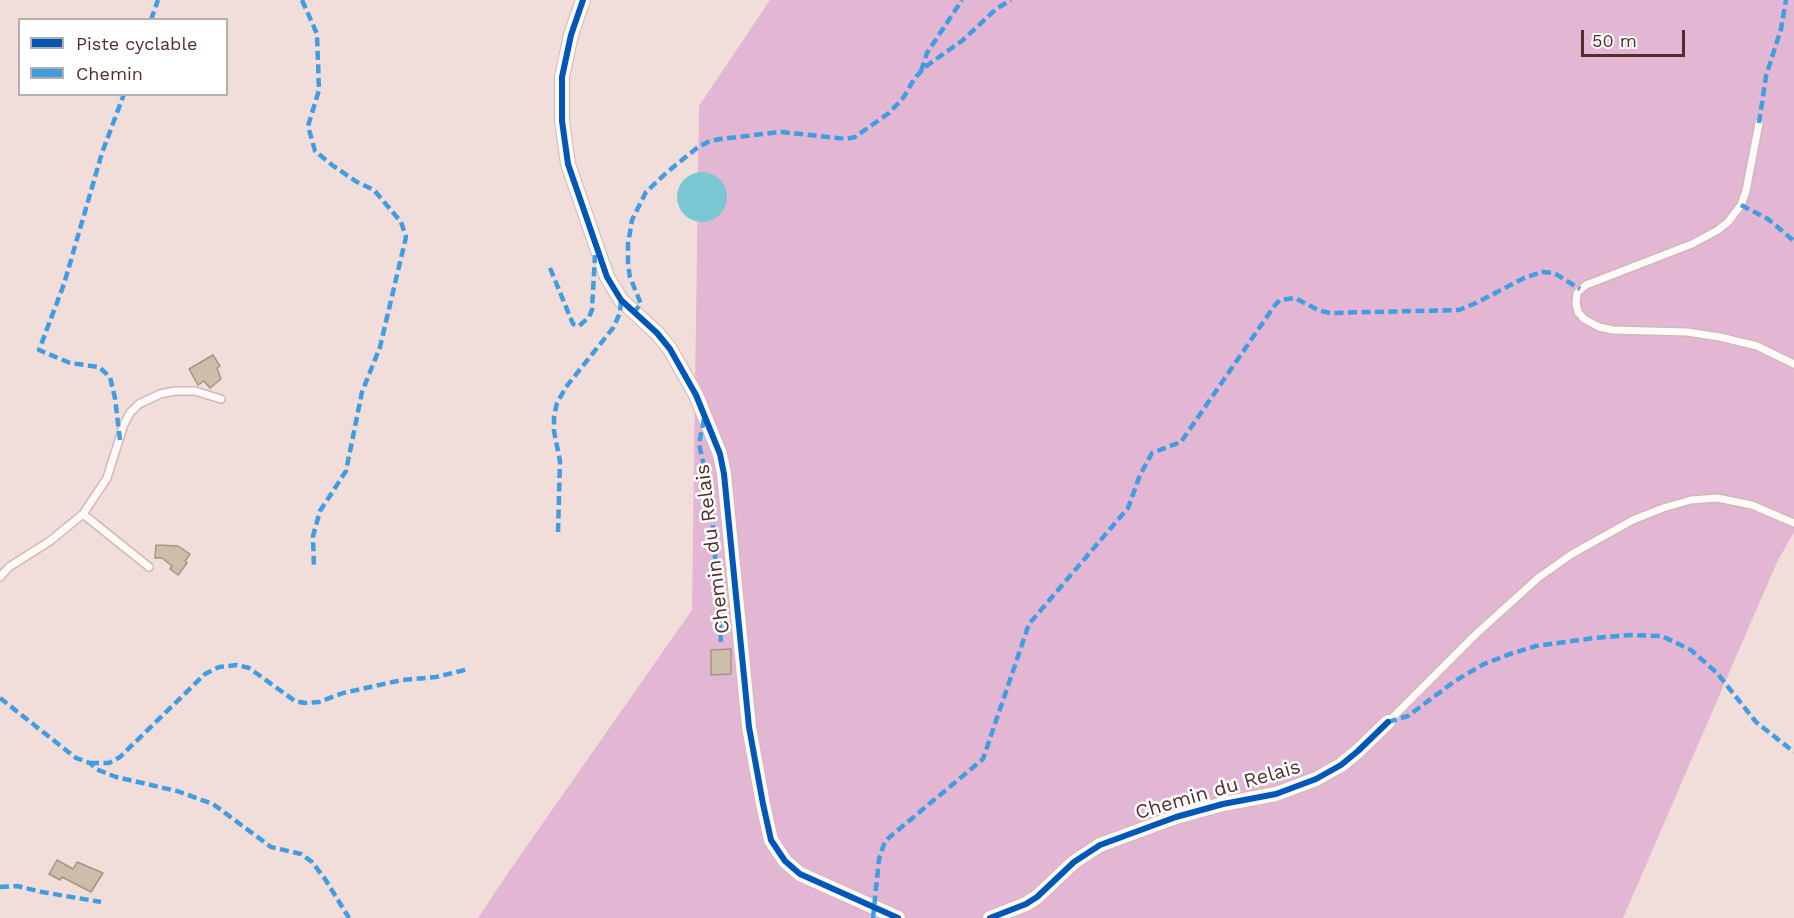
<!DOCTYPE html>
<style>
body{margin:0}
#map{position:relative;width:1794px;height:918px;overflow:hidden;background:#f1ddd9;font-family:"Work Sans",sans-serif}
canvas{display:block}
.legend{position:absolute;left:18px;top:18px;width:210px;height:78px;box-sizing:border-box;background:#fff;border:2px solid #baaca9;margin:0;padding:8px 10px;list-style:none;font-size:18px;color:#532f29}
.legend li{display:flex;align-items:center;gap:12px;height:30px}
.legend b{width:30px;border:2px solid #baaca9}
.scale{position:absolute;left:1581px;top:30px;width:104px;height:27px;box-sizing:border-box;border:3px solid #532f29;border-top:0;padding-left:8px;font-size:18px;line-height:21px;white-space:nowrap;color:#532f29;-webkit-text-stroke:4px #fff;paint-order:stroke}
</style>
<div id="map">
<canvas width="1794" height="918"></canvas>
<ul class="legend">
<li><b style="height:8px;background:#0057b8"></b>Piste cyclable</li>
<li><b style="height:8px;background:#419de1"></b>Chemin</li>
</ul>
<div class="scale">50 m</div>
</div>
<script>
const context = document.querySelector('canvas').getContext('2d');
context.lineJoin = 'round';
function fillPath(path, color) { context.fillStyle = color; context.fill(path, 'evenodd'); }
const toPath = rows => new Path2D(rows.map(r => 'M' + r).join(''));
function stroke(path, color, width, dash) { context.strokeStyle = color; context.lineWidth = width; context.lineCap = dash ? 'butt' : 'round'; context.setLineDash(dash || []); context.stroke(path); }
function drawText(font, color, halo, rows, align = 'center') {
  context.font = font + ' "Work Sans",sans-serif'; context.lineWidth = 5; context.setLineDash([]); context.textBaseline = 'middle'; context.strokeStyle = halo; context.fillStyle = color; for (const [text, x, y, turn = 0] of rows) {
    context.save(); context.translate(x, y); context.rotate((+turn || 0) * Math.PI / 180); context.textAlign = isNaN(turn) ? turn : align; if (halo) context.strokeText(text, 0, 0); context.fillText(text, 0, 0); context.restore();
  }
}
fillPath(toPath([
 [770,0,1794,0,1794,532,1777,562,1623,918,478,918,508,873,692,610,699,106]
]), '#e3b6d4');
fillPath(toPath([
 '677 197a25 25 0 1 1 50 0a25 25 0 1 1-50 0Z'
]), '#79c7d3');
const building = toPath([
 [213,355,220,366,217,368,221,379,210,388,204,381,198,385,189,369,213,355],
 [156,545,178,546,190,554,185,561,187,563,178,575,170,569,172,566,162,558,155,558,156,545],
 [731,649,731,674,711,675,711,650,731,649],
 [57,860,73,869,77,862,103,873,91,892,62,877,60,880,49,874,57,860]
]);
fillPath(building, '#cdbeac');
stroke(building, '#a39682', 1.5);
const lane = toPath([
 [1759,123,1746,191,1741,205,1728,222,1718,230,1692,244,1586,285,1577,293,1576,303,1578,312,1584,319,1599,327,1613,330,1687,332,1720,337,1757,346,1794,364],
 [83,514,149,567],
 [0,577,9,567,50,541,83,514,107,478,124,424,130,413,139,404,160,394,175,391,195,391,221,399],
 [1388,722,1475,635,1538,578,1572,554,1633,520,1663,508,1691,500,1717,498,1752,505,1794,523]
]);
const street = toPath([
 [583,0,571,35,562,77,562,121,568,164,607,277,621,300,657,333,670,349,696,395,720,454,724,474,749,727,763,804,771,840,785,861,800,874,898,918],
 [990,918,1026,904,1037,897,1074,862,1100,845,1176,817,1223,804,1276,794,1316,779,1341,765,1358,751,1388,722]
]);
stroke(lane, '#d2b8b3', 10);
stroke(street, '#d2b8b3', 16);
stroke(lane, '#fdfaf9', 7);
stroke(street, '#fdfaf9', 14);
stroke(toPath([
 [302,0,317,34,319,90,308,126,315,151,332,165,357,182,374,190,401,222,406,237,380,347,362,392,346,471,320,511,313,536,314,569],
 [151,20,158,0],
 [921,71,927,53,962,0],
 [1759,123,1766,76,1781,29,1786,0],
 [1741,205,1768,219,1794,241],
 [550,268,573,324,579,326,589,317,592,310,595,255],
 [633,313,641,304,630,277,628,265,628,244,632,220,646,192,666,173,697,148,708,142,720,139,781,132,847,139,855,137,889,113,904,97,914,79,925,67,963,40,996,9,1011,0],
 [704,419,699,444,711,498,721,642],
 [120,440,115,398,110,377,99,367,70,363,39,350,64,284,102,153,124,94],
 [558,532,560,461,554,431,554,416,557,403,566,387,613,328,620,313,621,300],
 [0,698,76,758,90,763,96,769,116,777,177,791,213,804,271,847,301,854,312,862,325,879,349,918],
 [1388,722,1408,716,1455,681,1484,664,1510,654,1536,646,1594,638,1631,635,1662,636,1691,650,1717,673,1756,722,1794,752],
 [90,763,109,763,120,757,205,674,219,667,237,665,249,668,295,701,305,703,319,702,343,693,402,680,436,677,469,669],
 [0,887,17,886,42,892,101,902],
 [873,918,879,859,885,841,983,759,1029,624,1128,508,1140,475,1152,453,1181,442,1275,305,1280,300,1295,298,1318,310,1330,313,1459,310,1476,303,1524,278,1542,272,1554,273,1580,289]
]), '#419de1', 4.5, [9, 4.5]);
stroke(toPath([
 [583,0,571,35,562,77,562,121,568,164,607,277,621,300,657,333,670,349,696,395,720,454,724,474,749,727,763,804,771,840,785,861,800,874,898,918],
 [990,918,1026,904,1037,897,1074,862,1100,845,1176,817,1223,804,1276,794,1316,779,1341,765,1358,751,1388,722]
]), '#0057b8', 6);
drawText('20px', '#532f29', '#fff', [
 ["Chemin du Relais",713,549,-97],
 ["Chemin du Relais",1218,790,-16]
]);
</script>
